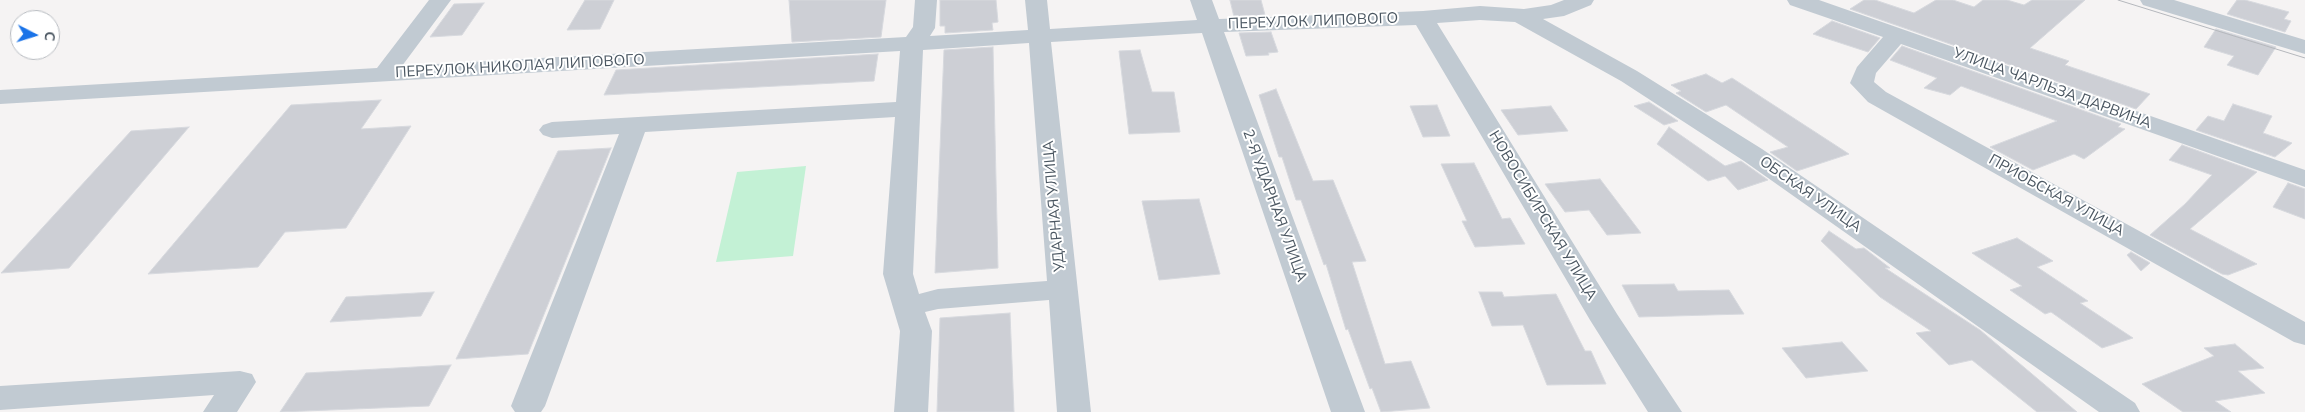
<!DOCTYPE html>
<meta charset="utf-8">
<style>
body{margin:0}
#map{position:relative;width:2305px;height:412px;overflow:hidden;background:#f5f3f3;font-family:"Nunito Sans",sans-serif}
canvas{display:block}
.north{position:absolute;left:10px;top:10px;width:50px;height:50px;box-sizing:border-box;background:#fff;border:1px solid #b7bbc0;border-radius:50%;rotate:95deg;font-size:14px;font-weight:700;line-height:20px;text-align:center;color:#4a5661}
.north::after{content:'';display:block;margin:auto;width:18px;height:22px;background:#1a73e8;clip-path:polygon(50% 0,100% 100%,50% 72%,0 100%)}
</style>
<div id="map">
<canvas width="2305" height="412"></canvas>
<div class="north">С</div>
</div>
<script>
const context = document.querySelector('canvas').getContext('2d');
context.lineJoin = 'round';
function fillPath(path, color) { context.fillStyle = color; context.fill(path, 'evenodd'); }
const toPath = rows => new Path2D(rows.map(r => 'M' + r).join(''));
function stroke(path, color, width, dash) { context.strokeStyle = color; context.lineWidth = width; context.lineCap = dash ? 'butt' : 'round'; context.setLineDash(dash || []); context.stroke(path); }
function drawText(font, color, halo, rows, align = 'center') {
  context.font = font + ' "Nunito Sans",sans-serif'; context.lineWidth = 4; context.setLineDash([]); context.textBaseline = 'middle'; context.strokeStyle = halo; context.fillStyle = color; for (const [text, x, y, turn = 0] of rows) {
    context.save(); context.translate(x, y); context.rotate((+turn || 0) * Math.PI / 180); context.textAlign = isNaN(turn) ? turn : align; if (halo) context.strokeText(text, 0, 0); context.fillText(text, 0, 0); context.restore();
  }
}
fillPath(toPath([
 [806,166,793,256,716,262,737,172]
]), '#c3f1d5');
const building = toPath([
 [585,0,614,0,600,29,567,30,585,0],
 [789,0,886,0,881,37,792,42,789,0],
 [940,0,996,0,998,22,992,23,993,30,945,33,945,26,940,26,940,0],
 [1230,0,1261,0,1265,15,1234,17,1230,0],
 [1864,0,1875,0,1914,13,1936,0,1953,0,1974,7,1983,0,2007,0,2024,5,2032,0,2085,0,2030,48,2069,61,2065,65,2150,94,2136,109,1850,9,1864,0],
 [2237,0,2245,0,2289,12,2284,19,2291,21,2285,32,2227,14,2237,0],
 [484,3,462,35,430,37,454,4,484,3],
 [1832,21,1880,38,1868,52,1813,34,1832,21],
 [2216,29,2276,47,2258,75,2227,65,2234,56,2204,47,2216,29],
 [1271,32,1278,52,1268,53,1269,55,1246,56,1239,33,1271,32],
 [1902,46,2121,124,2118,127,2125,129,2084,159,2074,154,2033,170,1990,147,2057,121,1961,86,1950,95,1924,88,1937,78,1890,60,1902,46],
 [993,47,998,268,935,273,944,50,993,47],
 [1140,50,1152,92,1174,92,1180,132,1129,134,1119,51,1140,50],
 [878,54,874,81,604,95,616,70,878,54],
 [1706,74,1722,83,1732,78,1849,154,1797,171,1770,152,1788,147,1726,105,1706,112,1676,93,1681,91,1671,85,1706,74],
 [1276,89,1313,181,1333,180,1366,261,1352,262,1385,364,1411,361,1430,408,1381,412,1372,388,1370,389,1348,329,1346,330,1326,264,1324,265,1301,200,1296,200,1282,157,1279,157,1259,95,1276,89],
 [381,100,361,129,411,126,346,228,285,232,258,267,148,274,291,105,381,100],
 [1649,102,1678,121,1664,125,1634,106,1649,102],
 [2233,104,2272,116,2263,133,2292,143,2275,157,2196,130,2208,116,2224,121,2233,104],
 [1437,105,1450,136,1423,137,1410,106,1437,105],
 [1551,106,1568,131,1518,135,1501,110,1551,106],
 [189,127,69,268,1,273,131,131,189,127],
 [1669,127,1725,166,1741,161,1768,180,1738,190,1725,176,1708,181,1657,144,1669,127],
 [2182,145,2257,172,2190,229,2257,264,2228,275,2222,274,2150,235,2185,204,2212,175,2169,160,2182,145],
 [611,148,528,354,456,359,558,151,611,148],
 [1474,163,1502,219,1510,218,1525,244,1475,247,1462,221,1467,221,1441,164,1474,163],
 [1600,179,1641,233,1607,235,1589,210,1565,212,1545,184,1600,179],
 [2288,183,2305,189,2305,219,2273,207,2288,183],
 [1199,199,1220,274,1159,280,1142,201,1199,199],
 [1829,231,1856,249,1864,248,1890,268,1885,268,1980,330,2077,412,2037,412,1972,360,1949,365,1916,333,1931,331,1880,297,1821,241,1829,231],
 [2017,238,2053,261,2037,267,2088,301,2080,303,2133,338,2102,348,2051,312,2045,314,2010,290,2022,286,1972,253,2017,238],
 [2131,252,2150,263,2141,271,2127,255,2131,252],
 [1674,284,1678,291,1729,290,1744,314,1639,317,1622,285,1674,284],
 [434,292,421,316,330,322,346,297,434,292],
 [1479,292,1502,292,1504,297,1556,294,1585,351,1591,351,1606,384,1547,385,1523,325,1492,326,1479,292],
 [1010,313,1014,412,937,412,940,318,1010,313],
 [1842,342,1868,371,1806,378,1782,348,1842,342],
 [2235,344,2264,368,2238,371,2265,393,2215,401,2231,412,2183,412,2142,384,2214,356,2204,348,2235,344],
 [451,365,429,406,280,412,306,373,451,365]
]);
fillPath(building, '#cdcfd5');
stroke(building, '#d7d9de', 1);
fillPath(toPath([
 [429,0,451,0,402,66,906,37,913,27,915,0,937,0,935,28,930,36,1028,30,1025,0,1047,0,1050,29,1197,20,1190,0,1212,0,1219,19,1423,11,1480,6,1524,9,1551,5,1564,0,1594,0,1591,5,1564,16,1543,19,1637,71,1762,149,2135,403,2140,412,2099,412,1744,161,1621,81,1515,22,1480,20,1437,23,1617,314,1682,412,1648,412,1590,320,1416,25,1224,32,1365,412,1331,412,1202,33,1051,42,1091,412,1057,412,1049,300,938,309,925,312,932,331,928,412,894,412,900,331,883,274,895,117,645,132,545,406,541,412,515,412,511,406,619,134,552,138,543,135,539,130,543,125,552,122,896,102,900,51,0,104,0,90,377,68,429,0],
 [1029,43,1047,281,938,289,919,294,913,274,923,50,1029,43],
 [1787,0,1819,0,2305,170,2305,187,1901,44,1876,73,1874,82,1886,92,2305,322,2305,345,2294,342,1868,102,1850,83,1857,67,1883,37,1790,5,1787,0],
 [2140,0,2174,0,2305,40,2305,54,2143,5,2140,0],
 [240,371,252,374,256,382,237,412,203,412,214,395,0,410,0,386,240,371]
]), '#c1cad2');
stroke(toPath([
 [2118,0,2305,58]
]), '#b5b8bd', 1);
drawText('15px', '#4a5661', '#fff', [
 ["ПЕРЕУЛОК ЛИПОВОГО",1313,22,-2],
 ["ПЕРЕУЛОК НИКОЛАЯ ЛИПОВОГО",520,67,-3],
 ["УЛИЦА ЧАРЛЬЗА ДАРВИНА",2052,89,20],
 ["ОБСКАЯ УЛИЦА",1810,195,35],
 ["ПРИОБСКАЯ УЛИЦА",2056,196,29],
 ["УДАРНАЯ УЛИЦА",1055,206,-95],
 ["2-Я УДАРНАЯ УЛИЦА",1274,206,70],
 ["НОВОСИБИРСКАЯ УЛИЦА",1542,216,59]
]);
</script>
